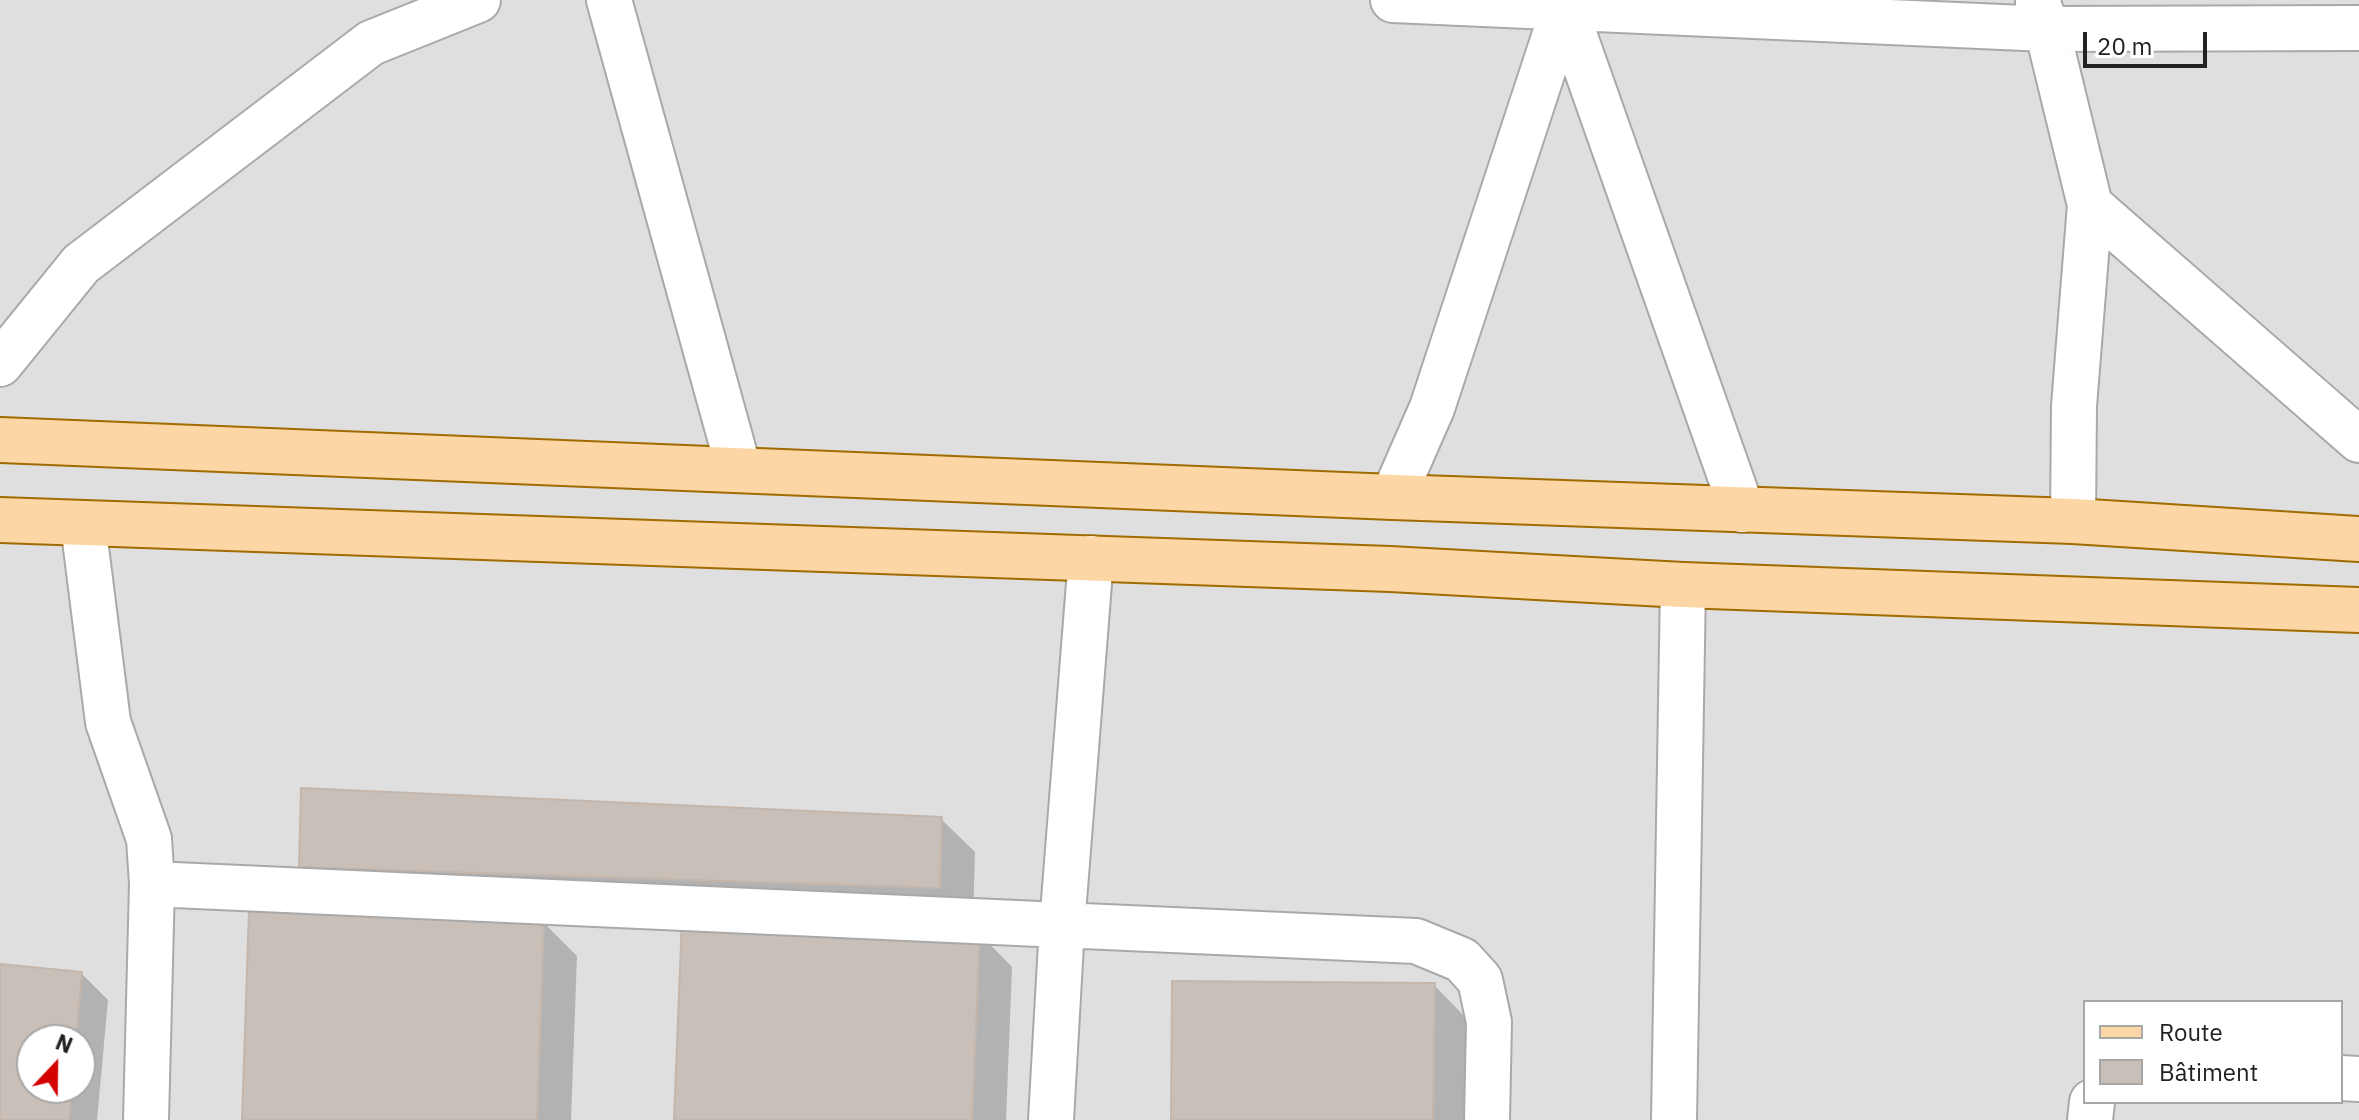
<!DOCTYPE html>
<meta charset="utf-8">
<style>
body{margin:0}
#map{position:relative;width:2359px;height:1120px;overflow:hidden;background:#f2efe9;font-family:"IBM Plex Sans",sans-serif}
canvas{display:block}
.legend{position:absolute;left:2083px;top:1000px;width:260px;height:104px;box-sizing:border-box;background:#fff;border:2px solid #a7a7a7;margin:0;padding:10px 14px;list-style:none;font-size:24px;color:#222}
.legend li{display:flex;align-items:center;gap:16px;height:40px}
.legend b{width:40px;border:2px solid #a7a7a7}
.north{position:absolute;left:16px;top:1024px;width:80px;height:80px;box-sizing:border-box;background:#fff;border:2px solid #a7a7a7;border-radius:50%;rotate:22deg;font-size:22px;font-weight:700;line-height:32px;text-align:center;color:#222}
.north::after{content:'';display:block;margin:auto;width:28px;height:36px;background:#d40000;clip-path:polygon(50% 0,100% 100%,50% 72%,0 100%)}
.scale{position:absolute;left:2083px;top:32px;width:124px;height:36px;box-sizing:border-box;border:4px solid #222;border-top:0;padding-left:10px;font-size:24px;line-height:28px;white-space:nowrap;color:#222;-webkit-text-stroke:6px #fff;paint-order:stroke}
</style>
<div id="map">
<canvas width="2359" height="1120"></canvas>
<ul class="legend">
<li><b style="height:10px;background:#fcd6a4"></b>Route</li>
<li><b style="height:22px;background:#c7bfb8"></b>Bâtiment</li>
</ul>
<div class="north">N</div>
<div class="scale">20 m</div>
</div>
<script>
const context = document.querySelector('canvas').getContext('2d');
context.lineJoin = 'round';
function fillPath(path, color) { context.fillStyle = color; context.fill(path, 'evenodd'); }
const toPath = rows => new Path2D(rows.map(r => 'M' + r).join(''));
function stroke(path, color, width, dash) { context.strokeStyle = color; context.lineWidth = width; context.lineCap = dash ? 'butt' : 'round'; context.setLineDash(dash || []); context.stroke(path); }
fillPath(toPath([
 [0,0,2359,0,2359,1120,0,1120],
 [2085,1002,2341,1002,2341,1102,2085,1102],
 [32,1040,80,1040,80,1088,32,1088]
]), '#e0dfdf');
fillPath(toPath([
 [941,819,975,852,973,921,335,900,301,866],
 [543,922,577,956,571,1120,244,1120],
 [979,933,1012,967,1006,1120,676,1120],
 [81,973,108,1000,97,1120,0,1120,0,992],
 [32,1040,80,1040,80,1088,32,1088],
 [1434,985,1467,1019,1467,1120,1173,1120]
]), '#0003');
const building = toPath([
 [301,788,942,817,940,888,299,867,301,788],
 [249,910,544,920,537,1120,242,1120,249,910],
 [682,918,980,931,972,1120,674,1120,682,918],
 [0,964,82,972,76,1040,32,1040,32,1088,72,1088,69,1120,0,1120,0,964],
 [1172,981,1435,983,1433,1120,1171,1120,1172,981]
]);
fillPath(building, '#c7bfb8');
stroke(building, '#c4b6ab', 2);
const minor = toPath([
 [609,0,739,470],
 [1393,0,2047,29,2359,28],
 [1562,0,1742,510],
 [2038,3,2047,29,2090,205,2074,406,2073,521],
 [2090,205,2359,440],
 [0,364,81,264,371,43,478,0],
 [1393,497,1432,408,1564,7],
 [83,524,108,722,149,839,152,884,146,1120],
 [152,884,1416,941,1462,960,1480,980,1489,1022,1487,1120],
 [2341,1078,2359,1079],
 [1051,1120,1062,926,1091,558],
 [1674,1120,1683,585],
 [2090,1120,2092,1102]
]);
const major = toPath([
 [0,440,1393,497,2073,521,2359,539],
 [0,520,1390,569,1683,585,2359,610]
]);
stroke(minor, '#a9a9a9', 48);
stroke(major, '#a06b00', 48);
stroke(minor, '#fff', 44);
stroke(major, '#fcd6a4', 44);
</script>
